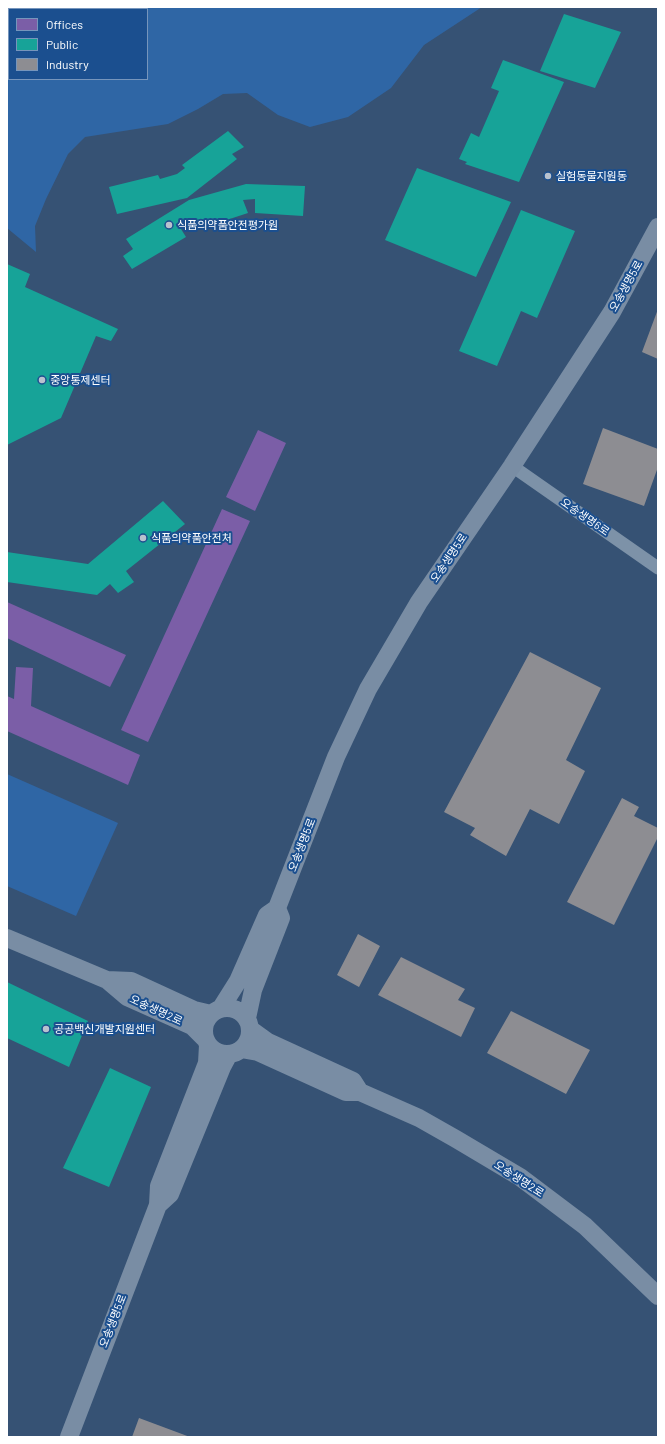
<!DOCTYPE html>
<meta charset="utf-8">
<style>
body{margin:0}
#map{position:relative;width:665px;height:1444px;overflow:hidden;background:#365274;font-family:Barlow,sans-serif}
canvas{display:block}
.frame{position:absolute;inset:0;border:8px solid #fff;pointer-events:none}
.legend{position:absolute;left:8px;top:8px;width:140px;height:72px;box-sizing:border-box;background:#1b4f8f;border:1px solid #7695bc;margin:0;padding:5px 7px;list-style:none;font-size:12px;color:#fff}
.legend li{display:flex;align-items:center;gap:8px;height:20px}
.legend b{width:20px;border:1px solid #7695bc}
</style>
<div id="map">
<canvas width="665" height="1444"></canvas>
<div class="frame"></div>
<ul class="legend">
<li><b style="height:11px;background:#7b5ea7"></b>Offices</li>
<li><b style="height:11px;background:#17a398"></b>Public</li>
<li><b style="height:11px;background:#8d8d92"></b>Industry</li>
</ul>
</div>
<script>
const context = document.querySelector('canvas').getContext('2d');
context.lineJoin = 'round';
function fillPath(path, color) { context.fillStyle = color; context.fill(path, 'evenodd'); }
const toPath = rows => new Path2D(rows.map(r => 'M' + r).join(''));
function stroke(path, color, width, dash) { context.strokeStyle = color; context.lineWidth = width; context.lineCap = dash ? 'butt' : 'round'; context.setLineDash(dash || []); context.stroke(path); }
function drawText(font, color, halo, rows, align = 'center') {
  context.font = font + ' Barlow,"Noto Sans KR",sans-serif'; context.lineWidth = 4; context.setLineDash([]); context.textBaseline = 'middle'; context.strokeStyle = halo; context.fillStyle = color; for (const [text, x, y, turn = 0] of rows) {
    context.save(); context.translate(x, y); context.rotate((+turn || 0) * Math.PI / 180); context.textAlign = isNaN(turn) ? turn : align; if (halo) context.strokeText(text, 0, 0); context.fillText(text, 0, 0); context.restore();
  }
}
fillPath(toPath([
 [7,7,482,7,424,45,391,88,348,117,310,127,278,115,247,93,223,94,198,109,168,124,85,137,68,154,46,199,35,226,36,252,7,228],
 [9,9,147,9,147,79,9,79],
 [7,774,118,823,76,916,7,886]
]), '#2f66a5');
fillPath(toPath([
 [258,430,286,443,255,511,226,497],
 [222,509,250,521,148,742,121,730],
 [7,602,126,655,110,687,7,638],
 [16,667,33,668,31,706,140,755,128,785,7,731,7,696,14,699]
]), '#7b5ea7');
fillPath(toPath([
 [564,14,621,32,595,88,540,71],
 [503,60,564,82,519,182,465,164,467,162,459,159,471,133,479,137,499,91,491,88],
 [228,131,244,147,232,154,237,159,187,198,117,214,109,187,158,175,160,179,177,174,185,168,182,165],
 [417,168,511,202,476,277,385,240],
 [246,184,305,186,303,216,255,213,255,199,243,200,248,213,202,228,198,222,181,229,186,237,132,269,123,256,133,249,126,239,189,200],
 [521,210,575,231,537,318,521,311,497,366,459,351],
 [7,264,30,274,25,287,118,329,111,341,96,336,61,418,7,445],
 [163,501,185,524,126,571,134,582,118,593,110,584,97,595,7,582,7,552,88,564],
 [7,982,88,1021,69,1067,7,1038],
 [110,1068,151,1087,109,1187,63,1168]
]), '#17a398');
fillPath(toPath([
 [658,309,658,359,642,352],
 [603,428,658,449,658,467,644,506,583,484],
 [530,652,601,688,566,760,585,771,559,824,530,809,506,856,470,835,475,828,444,812],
 [622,798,639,807,634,816,658,828,658,837,614,925,567,902],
 [358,934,380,946,359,987,337,975],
 [401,957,465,989,458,1000,475,1008,461,1037,378,995],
 [511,1011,590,1050,566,1094,487,1053],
 [139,1418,190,1437,132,1437]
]), '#8d8d92');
stroke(toPath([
 [512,466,658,568]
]), '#7d92a8', 13);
stroke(toPath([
 [7,938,107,980,127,997,192,1026,204,1038],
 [107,980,131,981,194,1010,211,1014],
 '204 1031a23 23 0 1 1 46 0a23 23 0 1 1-46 0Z',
 [221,1008,238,981,267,915,277,908,336,757,368,689,419,602,512,466,612,312,658,227],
 [247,1018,253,990,281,918,277,908],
 [250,1029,268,1042,353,1081,360,1092],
 [241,1049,258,1052,346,1092,360,1092,419,1118,456,1139,520,1177,585,1226,658,1296],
 [158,1205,170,1194,222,1067,229,1054],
 [69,1437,158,1205,159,1186,207,1063,208,1045]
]), '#798da4', 18);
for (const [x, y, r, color] of [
 [548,176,4,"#b9c2ce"],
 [169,225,4,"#b9c2ce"],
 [42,380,4,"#b9c2ce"],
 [143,538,4,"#b9c2ce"],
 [46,1029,4,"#b9c2ce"]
]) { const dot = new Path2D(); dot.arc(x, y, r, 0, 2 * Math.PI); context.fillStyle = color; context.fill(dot); stroke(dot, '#1b4f8f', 1.5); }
drawText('11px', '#fff', '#1b4f8f', [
 ["실험동물지원동",556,176],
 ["식품의약품안전평가원",177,225],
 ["중앙통제센터",50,380],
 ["식품의약품안전처",151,538],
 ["공공백신개발지원센터",54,1029]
], 'left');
drawText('11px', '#fff', '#1b4f8f', [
 ["오송생명5로",626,286,-61],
 ["오송생명6로",585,517,35],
 ["오송생명5로",449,558,-56],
 ["오송생명5로",302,845,-69],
 ["오송생명2로",156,1010,25],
 ["오송생명2로",519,1179,33],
 ["오송생명5로",113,1321,-69]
]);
</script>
